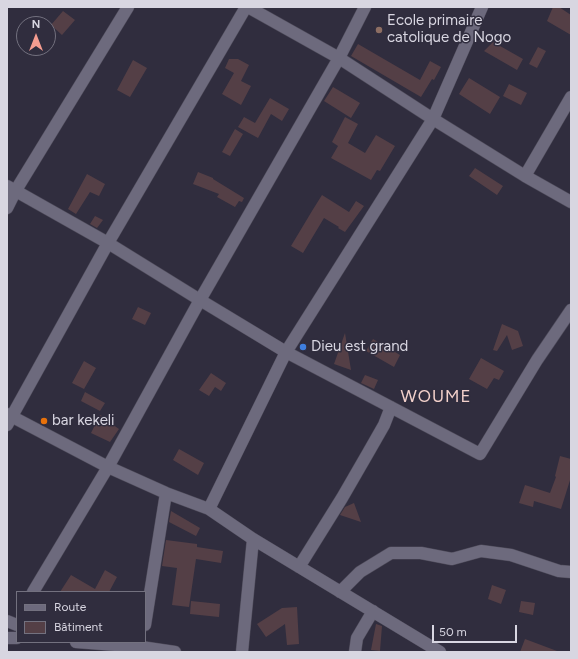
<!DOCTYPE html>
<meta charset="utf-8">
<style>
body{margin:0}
#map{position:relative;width:578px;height:659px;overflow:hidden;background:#302d3e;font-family:Figtree,sans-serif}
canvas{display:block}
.frame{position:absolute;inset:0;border:8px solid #d8d6e1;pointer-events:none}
.legend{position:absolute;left:16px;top:591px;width:130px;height:52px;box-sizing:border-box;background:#302d3e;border:1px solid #73717f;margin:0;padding:5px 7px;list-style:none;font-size:12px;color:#d8d6e1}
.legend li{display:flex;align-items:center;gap:8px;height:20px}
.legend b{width:20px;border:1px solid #73717f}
.north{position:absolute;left:16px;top:16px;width:40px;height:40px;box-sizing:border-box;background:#302d3e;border:1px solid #73717f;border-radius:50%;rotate:0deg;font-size:11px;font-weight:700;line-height:16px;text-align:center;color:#d8d6e1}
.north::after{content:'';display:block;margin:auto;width:14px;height:18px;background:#f59c90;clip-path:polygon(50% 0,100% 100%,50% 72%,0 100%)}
.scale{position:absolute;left:432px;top:625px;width:85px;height:18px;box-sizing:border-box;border:2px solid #d8d6e1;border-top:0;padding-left:5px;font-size:12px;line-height:14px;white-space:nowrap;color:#d8d6e1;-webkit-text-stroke:3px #302d3e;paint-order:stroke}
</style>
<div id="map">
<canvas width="578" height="659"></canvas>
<div class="frame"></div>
<ul class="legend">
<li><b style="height:5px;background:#6d6a7d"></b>Route</li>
<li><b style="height:11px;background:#543f46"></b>Bâtiment</li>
</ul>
<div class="north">N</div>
<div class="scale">50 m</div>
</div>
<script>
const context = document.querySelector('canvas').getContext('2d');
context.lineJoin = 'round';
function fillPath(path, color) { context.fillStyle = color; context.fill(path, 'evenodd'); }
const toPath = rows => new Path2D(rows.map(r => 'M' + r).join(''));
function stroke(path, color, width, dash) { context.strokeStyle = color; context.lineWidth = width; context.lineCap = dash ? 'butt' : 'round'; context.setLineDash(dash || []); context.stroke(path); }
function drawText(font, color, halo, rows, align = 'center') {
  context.font = font + ' Figtree,sans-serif'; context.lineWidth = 3; context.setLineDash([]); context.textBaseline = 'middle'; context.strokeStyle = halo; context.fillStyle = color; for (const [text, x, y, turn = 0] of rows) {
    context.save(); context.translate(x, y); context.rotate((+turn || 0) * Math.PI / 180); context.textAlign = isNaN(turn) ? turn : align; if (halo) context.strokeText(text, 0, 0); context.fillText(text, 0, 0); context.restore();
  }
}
fillPath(toPath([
 [553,7,559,7,571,15,571,35,547,21],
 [63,11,75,20,62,35,51,25],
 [493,42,523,59,517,70,484,51],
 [358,44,420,80,430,61,441,67,434,80,432,79,421,97,351,56],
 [538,47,546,51,537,68,529,64],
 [229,59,238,59,249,65,241,81,251,86,241,105,222,94,234,73,225,68],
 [133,60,147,68,130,97,117,90],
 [469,78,500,97,490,114,459,94],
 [509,84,527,93,521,105,503,96],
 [333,87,360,103,351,118,324,101],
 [270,98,289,109,282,121,271,114,258,138,238,127,244,117,255,123],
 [345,117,358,124,348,143,365,153,376,135,395,146,380,171,377,170,371,180,331,158,338,146,332,142],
 [235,129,243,134,230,156,222,152],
 [475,168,503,186,497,195,469,176],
 [198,172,213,178,213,179,244,198,242,202,239,201,235,207,217,197,219,194,193,184],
 [87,174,105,184,99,196,90,192,76,214,68,209],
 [322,195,349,212,356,201,364,206,345,232,338,228,339,227,324,218,303,253,291,246,312,211],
 [95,216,103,220,97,228,90,224],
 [138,307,151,313,145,325,132,319],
 [502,324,518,331,523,346,512,350,507,335,497,351,493,350],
 [345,333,351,370,334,364],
 [373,339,400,355,394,367,366,351],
 [481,358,504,371,499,380,494,378,487,389,469,379],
 [84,361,96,368,84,389,72,383],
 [211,373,226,383,221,391,215,387,209,396,199,390],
 [365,375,378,380,374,389,361,383],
 [85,392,105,403,100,411,81,401],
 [100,415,111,420,109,422,119,429,110,442,91,433],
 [179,449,204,463,198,475,173,460],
 [560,456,571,459,571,477,561,509,534,501,533,507,519,503,525,485,550,493,556,477,555,476],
 [354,503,361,522,340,515,345,507],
 [171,511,200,528,196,536,169,522],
 [166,540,197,544,197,547,223,551,221,563,196,559,189,607,172,605,177,568,162,566],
 [105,570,117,577,109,592,60,592,71,575,95,589],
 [492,585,506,590,501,604,488,599],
 [191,601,220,604,219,617,190,614],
 [521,601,535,603,533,615,519,612],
 [297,607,299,644,287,645,285,624,266,637,257,624,282,608],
 [376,624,382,626,380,651,371,650],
 [525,639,557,651,556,652,520,652]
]), '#543f46');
const minor = toPath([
 [248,7,339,58,433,119,525,176,571,202],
 [525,176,571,97],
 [7,186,108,243,200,300,286,352,480,454,537,360,571,310],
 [7,208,16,190,128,7],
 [7,414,108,467,166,493,209,509,253,539,440,652],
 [7,425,108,243,246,7],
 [209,509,286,352,433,119,482,7],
 [299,567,342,498,368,453,384,425,391,407],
 [33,592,108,467,200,300,339,58,365,7],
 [340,592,360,572,391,553,421,553,452,559,481,551,511,555,559,571,571,572],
 [7,621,17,625],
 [145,625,166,493],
 [7,638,17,638],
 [76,642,141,647,175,652],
 [242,652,253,539],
 [355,652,357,638,373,611]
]);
stroke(minor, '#4e4b5a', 13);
stroke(minor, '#6d6a7d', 12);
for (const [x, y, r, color] of [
 [379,30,4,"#8d6e63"],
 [303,347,4,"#3f7fe0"],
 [44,421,4,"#e8710a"]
]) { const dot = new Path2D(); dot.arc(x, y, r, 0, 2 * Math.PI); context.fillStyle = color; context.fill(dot); stroke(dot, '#302d3e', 1.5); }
drawText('15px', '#d8d6e1', '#302d3e', [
 ["Ecole primaire",387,21],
 ["catolique de Nogo",387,38],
 ["Dieu est grand",311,347],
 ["bar kekeli",52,421]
], 'left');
context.letterSpacing = '1px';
drawText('17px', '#f3d1cb', '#302d3e', [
 ["WOUME",436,397]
]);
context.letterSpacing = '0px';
</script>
